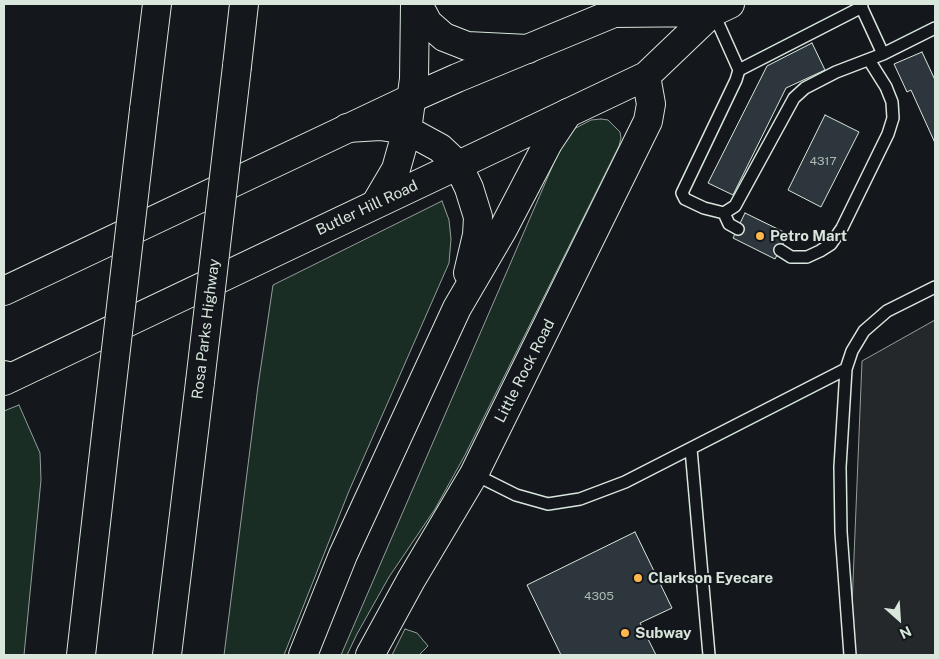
<!DOCTYPE html>
<style>
body{margin:0}
#map{position:relative;width:939px;height:659px;overflow:hidden;background:#14181c;font-family:"Public Sans",sans-serif}
canvas{display:block}
.frame{position:absolute;inset:0;border:5px solid #d8e6dc;pointer-events:none}
.north{position:absolute;left:874px;top:594px;width:50px;height:50px;-webkit-text-stroke:4px #14181c;paint-order:stroke;rotate:154deg;font-size:14px;font-weight:700;line-height:20px;text-align:center;color:#d8e6dc}
.north::after{content:'';display:block;margin:auto;width:18px;height:22px;background:#d8e6dc;clip-path:polygon(50% 0,100% 100%,50% 72%,0 100%)}
</style>
<div id="map">
<canvas width="939" height="659"></canvas>
<div class="frame"></div>
<div class="north">N</div>
</div>
<script>
const context = document.querySelector('canvas').getContext('2d');
context.lineJoin = 'round';
function fillPath(path, color) { context.fillStyle = color; context.fill(path, 'evenodd'); }
const toPath = rows => new Path2D(rows.map(r => 'M' + r).join(''));
function stroke(path, color, width, dash) { context.strokeStyle = color; context.lineWidth = width; context.lineCap = dash ? 'butt' : 'round'; context.setLineDash(dash || []); context.stroke(path); }
function drawText(font, color, halo, rows, align = 'center') {
  context.font = font + ' "Public Sans",sans-serif'; context.lineWidth = 4; context.setLineDash([]); context.textBaseline = 'middle'; context.strokeStyle = halo; context.fillStyle = color; for (const [text, x, y, turn = 0] of rows) {
    context.save(); context.translate(x, y); context.rotate((+turn || 0) * Math.PI / 180); context.textAlign = isNaN(turn) ? turn : align; if (halo) context.strokeText(text, 0, 0); context.fillText(text, 0, 0); context.restore();
  }
}
const green = toPath([
 [601,119,608,120,620,132,621,138,619,146,465,455,435,509,389,577,357,634,347,655,341,655,559,151,572,130,591,120,601,119],
 [442,201,449,220,451,239,449,263,349,491,284,655,224,655,258,386,273,285,442,201],
 [19,405,40,453,41,480,24,655,4,655,4,411,19,405],
 [405,629,417,633,428,646,419,655,392,655,405,629]
]);
fillPath(green, '#1a2d24');
stroke(green, '#939e99', 1);
const parking = toPath([
 [935,320,935,655,850,655,862,361,935,320]
]);
fillPath(parking, '#24282b');
stroke(parking, '#939e99', 1);
const building = toPath([
 [812,43,825,70,786,88,733,195,708,183,767,66,812,43],
 [922,52,935,80,935,143,911,90,907,92,894,64,922,52],
 [825,115,859,132,821,207,788,190,825,115],
 [745,213,788,234,775,259,733,238,745,213],
 [635,532,672,608,640,623,656,655,561,655,527,585,635,532]
]);
fillPath(building, '#2c363c');
stroke(building, '#d8e6dc', 1);
const lane = toPath([
 [860,4,883,54],
 [713,12,739,70,736,80,682,193,685,199,704,208,724,213,735,206,794,98,805,88,836,72,883,54,935,28],
 [739,70,862,7],
 [724,213,729,224,738,229],
 [780,250,791,257,807,257,820,251,831,244,842,228,888,134,893,118,892,102,886,87,869,60],
 [691,449,709,655],
 [474,474,516,495,548,504,580,499,625,482,846,369],
 [850,655,841,532,840,467,846,369,852,351,864,331,887,311,935,287]
]);
const secondary = toPath([
 [4,291,412,98,457,78,614,13,713,12],
 [4,381,646,76,713,12,730,4],
 [370,655,411,580,474,474,648,121,651,104,646,76]
]);
const highway = toPath([
 [418,4,428,23,444,37,467,46,528,49],
 [237,66,244,4],
 [144,110,157,4],
 [347,128,380,126,407,130,440,148,458,165,469,188,478,217,477,235,468,273],
 [376,203,396,169,407,130,414,79,415,4],
 [4,375,12,377],
 [81,655,107,426],
 [167,655,200,382],
 [303,655,343,555,457,308,502,231,548,143,568,113]
]);
stroke(lane, '#d8e6dc', 14);
stroke(secondary, '#d8e6dc', 30);
stroke(highway, '#d8e6dc', 30);
stroke(lane, '#14181c', 11);
stroke(secondary, '#14181c', 28);
stroke(highway, '#14181c', 28);
const highwayBridge = toPath([
 [200,382,237,66],
 [107,426,144,110]
]);
stroke(highwayBridge, '#d8e6dc', 30, []);
stroke(highwayBridge, '#14181c', 28);
for (const [x, y, r, color] of [
 [760,236,5,"#ffb74d"],
 [638,578,5,"#ffb74d"],
 [625,633,5,"#ffb74d"]
]) { const dot = new Path2D(); dot.arc(x, y, r, 0, 2 * Math.PI); context.fillStyle = color; context.fill(dot); stroke(dot, '#14181c', 2); }
drawText('12px', '#adbab4', null, [
 ["4317",823,161],
 ["4305",599,596]
]);
drawText('15px', '#d8e6dc', '#14181c', [
 ["Butler Hill Road",367,208,-25],
 ["Rosa Parks Highway",206,329,-83],
 ["Little Rock Road",525,371,-63]
]);
drawText('bold 15px', '#d8e6dc', '#14181c', [
 ["Petro Mart",770,236],
 ["Clarkson Eyecare",648,578],
 ["Subway",635,633]
], 'left');
</script>
